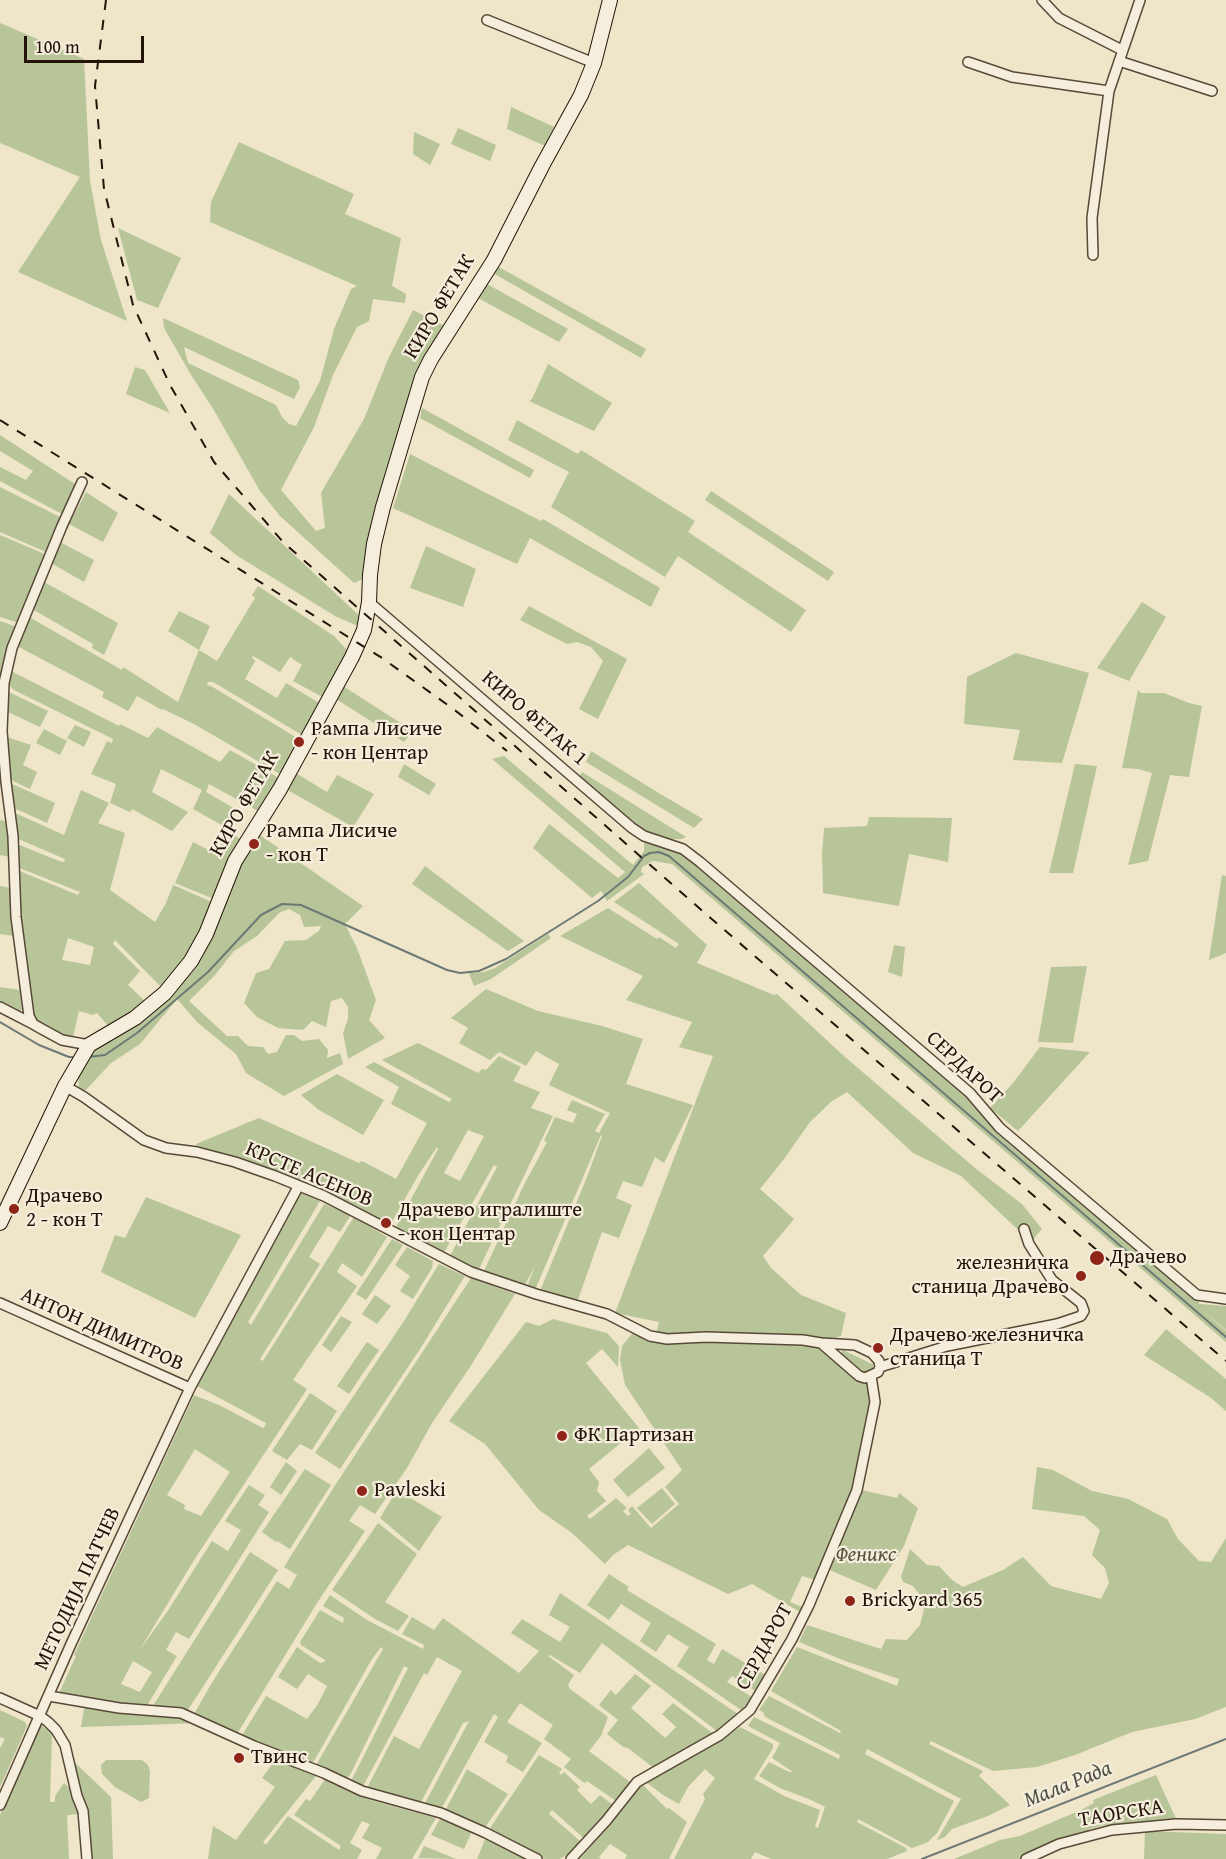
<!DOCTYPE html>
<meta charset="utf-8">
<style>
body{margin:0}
#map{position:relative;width:1226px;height:1859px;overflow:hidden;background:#efe5c9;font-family:"Gentium Book Plus",serif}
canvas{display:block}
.scale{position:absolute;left:24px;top:36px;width:120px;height:27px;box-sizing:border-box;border:3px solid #241408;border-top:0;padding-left:8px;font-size:18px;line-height:21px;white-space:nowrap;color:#241408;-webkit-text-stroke:4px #f5eedc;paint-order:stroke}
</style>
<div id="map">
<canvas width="1226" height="1859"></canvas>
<div class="scale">100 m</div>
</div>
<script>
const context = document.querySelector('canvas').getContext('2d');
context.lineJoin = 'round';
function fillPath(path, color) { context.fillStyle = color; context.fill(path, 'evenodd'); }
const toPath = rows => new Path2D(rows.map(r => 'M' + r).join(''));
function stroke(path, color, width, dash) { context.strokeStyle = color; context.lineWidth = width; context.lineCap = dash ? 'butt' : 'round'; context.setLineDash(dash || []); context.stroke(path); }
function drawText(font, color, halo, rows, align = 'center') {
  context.font = font + ' "Gentium Book Plus",serif'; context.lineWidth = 4.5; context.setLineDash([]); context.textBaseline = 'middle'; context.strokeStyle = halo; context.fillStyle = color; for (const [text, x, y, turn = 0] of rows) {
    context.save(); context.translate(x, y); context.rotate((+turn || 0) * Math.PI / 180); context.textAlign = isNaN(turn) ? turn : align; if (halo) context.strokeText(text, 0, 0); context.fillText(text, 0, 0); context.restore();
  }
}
fillPath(toPath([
 [0,23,84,59,90,181,101,240,127,321,18,272,80,177,0,143],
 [511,107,554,127,545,146,507,129],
 [458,128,496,145,490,161,451,144],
 [414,132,440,144,430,165,413,154],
 [239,142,354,194,345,214,401,238,392,286,406,294,405,303,373,299,369,321,357,327,333,375,314,427,281,490,316,531,325,528,321,493,364,419,389,357,413,310,445,326,374,515,363,579,354,583,280,516,260,491,215,412,190,373,164,328,163,318,298,380,300,387,294,399,184,347,188,363,276,405,282,417,289,424,296,426,320,381,334,329,351,289,357,286,210,222,211,202],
 [118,228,181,258,158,308,137,300],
 [497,266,646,349,641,358,493,273],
 [487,284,568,329,559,342,478,298],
 [548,364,612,403,594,431,529,401,532,399],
 [135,367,145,370,170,413,126,394],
 [422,408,534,470,530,478,420,418],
 [517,420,578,454,581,450,695,521,688,532,806,610,791,632,678,556,665,577,551,507,569,472,508,440],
 [0,435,81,488,72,494,62,514,0,481,0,467,26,480,33,471,0,451],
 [410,454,541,521,543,519,660,588,651,607,530,538,517,564,393,508],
 [0,487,60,517,49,549,46,552,0,532],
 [711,491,834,572,828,581,705,500],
 [86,492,118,513,103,542,69,524],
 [229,494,363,619,360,627,335,616,236,555,210,533],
 [0,535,47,555,19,623,0,617],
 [60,542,94,560,84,582,51,563],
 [426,546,476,569,463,607,410,588],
 [44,582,118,623,104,655,92,648,93,644,32,609],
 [258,586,334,636,348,651,324,698,293,681,302,665,290,657,280,672,253,656,252,657,255,661,245,679,277,698,286,683,321,704,302,735,213,682,208,682,207,685,211,686,299,739,288,763,280,774,194,724,163,709,162,710,137,696,128,711,102,697,104,692,19,647,18,643,29,617,122,670,123,667,178,702,199,650,168,631,179,611,210,626,199,650,217,661,255,598,252,595],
 [1142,602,1166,617,1129,681,1097,668],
 [529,606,627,659,598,719,579,709,603,661,591,647,577,642,567,644,520,620],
 [0,621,17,627,0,692],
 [1016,653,1089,673,1062,763,1013,760,1020,730,964,724,967,677],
 [11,671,119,726,120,724,148,738,157,727,220,762,230,750,279,778,258,811,209,784,206,792,237,810,227,828,193,809,202,790,161,769,152,792,188,812,172,831,132,809,130,812,110,803,116,784,91,774,107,741,112,743,113,739,14,690,9,685],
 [343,686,413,731,404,742,336,699],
 [1138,690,1141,693,1164,693,1189,703,1202,706,1189,777,1170,775,1148,861,1128,865,1152,773,1138,769,1122,768],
 [9,692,48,711,40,727,8,712],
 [75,725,91,732,84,747,67,738],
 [44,729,67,741,60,755,36,743],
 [7,737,31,745,23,765,37,772,30,789,9,779],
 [591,751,657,792,703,819,694,828,586,762],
 [504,756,633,865,644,851,644,836,683,849,970,1093,1000,1128,1197,1295,1199,1304,1226,1306,1226,1330,1199,1307,1226,1331,1226,1342,672,864,653,861,642,867,641,872,644,874,607,901,601,891,592,898,533,848,549,824,618,878,625,872,492,759],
 [404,764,436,784,429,795,398,777],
 [1075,764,1097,766,1073,873,1049,873],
 [294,772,327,792,337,775,374,794,353,827,284,788],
 [582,772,686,837,682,839,668,839,641,832,579,778],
 [12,784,55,803,47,823,14,808,10,791],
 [81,790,109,803,98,823,125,833,110,890,155,922,166,903,173,885,212,902,206,925,173,973,174,974,161,987,115,940,113,944,140,971,128,985,146,1002,109,1027,97,1013,93,1015,79,1011,73,1037,54,1033,35,1021,32,1016,28,968,19,904,17,870,78,895,80,892,17,867,17,844,59,861,64,862,65,859,16,838,14,820,15,813,64,835],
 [68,938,94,947,90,965,62,960],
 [869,817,952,818,948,862,909,854,899,906,823,893,822,854,824,828,867,826],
 [0,820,9,822,10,857,0,855],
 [254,831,363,906,345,924,357,948,376,1000,369,1020,385,1038,348,1059,343,1033,348,1019,348,1007,342,998,331,1001,326,1027,312,1021,303,1030,278,1028,257,1017,244,1003,256,973,269,969,285,941,306,940,319,931,321,926,304,927,300,915,289,909,279,913,257,936,234,951,215,975,189,1001,227,1036,238,1036,248,1046,263,1047,268,1054,277,1052,286,1035,294,1035,302,1041,319,1039,328,1050,327,1058,340,1053,343,1064,284,1096,246,1073,236,1054,197,1022,177,999,140,1044,111,1063,84,1092,79,1087,78,1079,88,1050,104,1040,191,961],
 [227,832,243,840,214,899,175,883,193,842,216,854],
 [425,866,524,941,508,951,412,884],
 [1222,875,1226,876,1226,953,1209,960],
 [639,883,707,945,697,963,774,995,777,994,845,1057,975,1168,1022,1204,1042,1229,1031,1242,961,1176,913,1153,847,1092,832,1101,810,1122,784,1159,760,1189,794,1219,763,1256,771,1268,801,1295,846,1313,841,1336,826,1341,667,1337,656,1334,659,1322,615,1313,713,1056,679,1047,692,1022,626,1000,643,976,560,936,608,908,657,939,659,937,676,948,679,944,614,902],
 [0,886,11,888,14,936,0,934],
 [548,934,551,938,491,979,474,986,469,973,484,972,495,968],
 [894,945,905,947,902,977,888,972],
 [1087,966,1073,1043,1038,1042,1051,967],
 [0,987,20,990,22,1009,19,1012,14,1010,0,1001],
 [486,989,538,1011,602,1026,643,1039,626,1084,693,1105,664,1163,655,1157,642,1187,623,1181,616,1198,632,1205,619,1238,602,1232,577,1302,540,1291,587,1177,602,1136,601,1135,535,1290,527,1287,535,1266,525,1285,483,1273,524,1185,547,1142,544,1141,555,1117,573,1123,577,1114,567,1110,572,1100,605,1114,595,1131,599,1133,610,1113,549,1085,559,1064,536,1051,526,1066,499,1052,490,1060,459,1043,468,1028,451,1018],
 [418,1043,478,1073,482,1069,486,1070,499,1056,521,1067,513,1081,540,1092,531,1108,553,1116,478,1271,449,1258,497,1167,494,1165,442,1256,395,1229,438,1149,437,1147,419,1174,389,1227,198,1149,196,1144,259,1118,359,1163,362,1161,396,1179,427,1123,391,1104,399,1087,365,1067,374,1062,449,1102,452,1099,382,1060],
 [468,1130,484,1136,460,1181,444,1173],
 [1040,1047,1090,1052,1018,1131,990,1108,1013,1083],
 [337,1074,384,1100,363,1135,319,1110,301,1095],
 [299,1192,320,1201,248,1322,251,1325,324,1204,351,1215,340,1232,328,1226,309,1257,320,1264,260,1359,263,1361,354,1217,387,1237,362,1277,342,1263,337,1272,357,1286,293,1380,307,1389,194,1560,139,1651,169,1609,212,1541,228,1551,241,1530,225,1521,249,1485,265,1495,258,1505,269,1512,189,1639,176,1632,166,1650,177,1656,145,1709,151,1709,250,1552,278,1570,188,1710,171,1709,199,1723,81,1727,85,1703,59,1693,76,1656,74,1655,194,1395,221,1406,259,1426,264,1428,266,1423,197,1386],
 [195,1449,230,1472,201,1516,184,1509,185,1505,167,1495],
 [133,1661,152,1672,140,1692,121,1684],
 [146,1197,241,1235,195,1318,101,1272,115,1235,125,1238],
 [392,1239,403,1245,366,1300,356,1294],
 [407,1247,433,1261,432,1268,413,1299,400,1291,410,1276,395,1265],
 [439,1264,465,1276,420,1349,340,1469,315,1453,404,1321],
 [471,1278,515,1294,472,1364,432,1423,407,1468,375,1514,360,1505,349,1521,365,1531,317,1603,237,1734,194,1714,213,1681,277,1581,289,1589,297,1575,284,1567,334,1487],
 [375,1295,391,1306,377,1324,362,1314],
 [341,1316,352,1322,331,1352,322,1345],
 [553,1319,607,1333,619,1346,618,1367,602,1349,586,1363,639,1428,589,1469,599,1482,597,1491,606,1501,587,1516,590,1519,616,1498,627,1508,623,1511,628,1516,631,1514,628,1510,632,1506,651,1528,679,1504,665,1487,682,1470,625,1385,620,1360,622,1346,636,1329,650,1336,821,1343,865,1378,875,1395,857,1489,897,1498,899,1493,918,1508,904,1546,876,1590,825,1568,819,1581,802,1576,790,1602,804,1608,802,1613,752,1584,728,1594,628,1545,613,1555,605,1564,572,1533,539,1510,485,1444,449,1421,526,1322,539,1326],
 [1166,1329,1226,1379,1226,1411,1211,1398,1144,1355],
 [367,1342,379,1350,349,1394,337,1386],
 [843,1350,870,1363,873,1364,873,1369,862,1374,843,1357,841,1353],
 [310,1393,337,1411,312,1450,300,1444,287,1460,272,1451],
 [649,1448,665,1468,628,1497,613,1480],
 [286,1462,297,1471,281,1495,270,1487],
 [1037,1467,1053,1470,1092,1491,1128,1499,1167,1519,1178,1539,1199,1561,1211,1562,1226,1538,1226,1707,1195,1719,1132,1732,1075,1755,1037,1767,993,1771,931,1741,929,1744,983,1771,979,1776,1010,1805,988,1816,952,1829,945,1837,937,1840,961,1799,867,1749,865,1754,954,1801,937,1833,928,1842,912,1848,858,1819,857,1822,906,1848,907,1851,887,1859,771,1859,755,1852,751,1859,674,1859,705,1799,703,1794,715,1778,705,1769,688,1787,679,1804,663,1795,646,1782,713,1746,740,1727,773,1744,773,1748,754,1779,784,1796,820,1810,815,1827,818,1828,825,1807,811,1800,780,1788,759,1776,769,1762,789,1772,793,1772,772,1758,780,1743,748,1726,754,1717,839,1759,840,1755,765,1717,763,1712,759,1710,769,1696,840,1733,841,1731,771,1691,797,1647,897,1686,899,1679,845,1661,799,1642,807,1625,881,1649,886,1639,907,1640,920,1625,924,1610,920,1595,913,1586,903,1582,901,1577,910,1549,927,1565,939,1566,952,1580,963,1587,1003,1570,1023,1557,1051,1586,1101,1599,1109,1583,1105,1568,1092,1555,1100,1530,1084,1516,1032,1509],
 [305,1469,331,1485,290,1549,277,1541,276,1542,262,1532],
 [662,1488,675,1504,652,1524,637,1508],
 [397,1490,442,1517,419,1551,380,1518],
 [378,1523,417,1554,385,1602,409,1616,398,1631,375,1619,332,1590],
 [609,1574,629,1587,627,1590,716,1644,707,1660,710,1662,714,1664,722,1649,767,1676,757,1692,732,1676,727,1682,754,1698,744,1712,677,1666,689,1647,668,1634,656,1652,640,1641,651,1623,621,1604,609,1620,587,1605],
 [560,1593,738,1714,718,1732,602,1643,580,1673,550,1655,548,1656,574,1675,568,1685,570,1689,608,1717,601,1736,589,1751,630,1782,616,1801,587,1781,585,1783,583,1782,564,1767,571,1759,544,1739,553,1725,520,1703,507,1722,542,1743,523,1772,506,1762,508,1756,484,1742,498,1717,494,1714,440,1811,424,1805,469,1721,463,1723,420,1804,366,1790,394,1736,419,1749,462,1671,437,1657,427,1675,424,1673,362,1788,350,1783,408,1668,404,1666,350,1775,344,1780,315,1767,383,1649,381,1647,372,1659,314,1761,310,1765,241,1737,266,1696,307,1719,318,1704,327,1686,308,1674,297,1689,278,1677,297,1647,320,1663,324,1662,325,1660,301,1645,300,1642,320,1610,343,1623,344,1618,323,1606,330,1595,367,1620,423,1649,424,1645,402,1634,412,1617,434,1630,443,1618,519,1673,539,1651,511,1633,522,1619,560,1642,570,1627,549,1615],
 [635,1674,651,1686,631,1708,665,1738,676,1727,662,1714,673,1703,715,1735,655,1769,628,1748,623,1747,607,1734,618,1720,599,1705,611,1690,616,1695],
 [0,1710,25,1722,27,1726,0,1787,0,1748,5,1739,0,1737],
 [41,1725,52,1734,50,1802,55,1802,55,1796,64,1783,71,1789,80,1814,67,1815,69,1859,0,1859,0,1815],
 [539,1755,562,1769,559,1773,561,1775,564,1772,580,1787,577,1790,591,1804,600,1795,613,1805,587,1841,552,1810,549,1814,580,1841,582,1845,560,1859,545,1859,536,1856,488,1831],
 [71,1759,111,1797,113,1859,89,1859],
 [106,1760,142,1760,148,1765,150,1771,149,1798,141,1802,115,1787,102,1774,101,1765],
 [275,1760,316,1776,263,1842,266,1845,288,1816,339,1850,341,1846,294,1815,306,1799,310,1801,326,1778,370,1800,436,1818,412,1859,376,1859,382,1848,362,1838,370,1824,362,1821,350,1843,362,1850,357,1859,208,1859,213,1826,236,1840,275,1787,262,1778],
 [467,1769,508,1794,484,1829,444,1813],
 [1156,1775,1177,1821,1108,1830,1105,1825,1089,1829,1090,1834,1054,1842,1020,1859,954,1859,1000,1840,1020,1836,1081,1810,1094,1803,1093,1800],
 [642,1784,667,1809,669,1808,687,1822,669,1859,625,1859,627,1855,610,1844,599,1857,601,1859,580,1859,609,1826,628,1798],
 [440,1819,472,1831,464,1849,431,1835],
 [1145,1831,1226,1834,1226,1859,1144,1859],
 [486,1837,519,1853,525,1859,477,1859],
 [424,1846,456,1859,418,1858]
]), '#b7c598');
stroke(toPath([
 [0,1022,39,1045,69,1057,74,1057],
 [88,1057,105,1055,137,1033,208,972,261,915,282,904,301,905,447,970,460,973,479,971,506,959,598,901,628,877,644,856,650,853,659,852,669,856,1226,1337],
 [922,1859,1226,1739]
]), '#6c7975', 2);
const minor = toPath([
 [1042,0,1059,18,1122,50],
 [487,20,594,63],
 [1119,61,1212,91],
 [968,62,1012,77,1109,91],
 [1093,255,1092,218,1109,91,1140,0],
 [82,482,62,526,12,648,4,683,2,731,6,782,13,836,16,917,29,1016,33,1024,40,1028,62,1040,89,1045],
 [369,602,632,828,644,836,683,849,700,862,970,1093,1000,1128,1197,1295,1226,1299],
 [0,1007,33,1024],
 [65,1086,84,1097,144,1140,166,1148,197,1152,235,1162,275,1176,324,1196,471,1272,536,1294,607,1314,650,1336,667,1339,706,1337,803,1340,821,1343],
 [0,1303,190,1388],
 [821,1343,855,1345,872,1353,879,1361,880,1367,878,1372,865,1378,859,1376,821,1343],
 [880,1367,947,1346,1057,1324,1081,1316,1084,1311,1081,1303,1052,1280,1029,1244,1024,1229],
 [49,1696,119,1708,181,1713,254,1746,324,1773,362,1791,441,1813,486,1833,537,1859],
 [0,1698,40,1716,48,1722,56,1730,65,1745,77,1796,83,1811,87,1859],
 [0,1805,71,1644,190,1388,298,1187],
 [571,1859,606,1821,637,1782,720,1735,750,1710,792,1639,809,1605,857,1490,875,1402,871,1376],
 [1026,1859,1059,1844,1112,1830,1176,1824,1226,1825]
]);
const secondary = toPath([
 [0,1223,65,1086,89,1045,135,1018,165,993,191,961,206,934,235,861,280,789,352,657,364,630,369,602,370,575,374,544,383,507,422,377,431,359,494,260,542,166,581,95,594,63,610,0]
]);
stroke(minor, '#574838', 12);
stroke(secondary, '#241408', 16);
stroke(minor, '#f5eedc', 9);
stroke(secondary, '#f5eedc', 14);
stroke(toPath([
 [106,0,95,86,104,189,133,305,170,385,214,462,283,542,707,915,1226,1361],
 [0,420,382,658,452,708,507,751]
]), '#241408', 2, [10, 10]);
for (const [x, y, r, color] of [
 [299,742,6,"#8f2418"],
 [254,844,6,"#8f2418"],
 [14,1209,6,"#8f2418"],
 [386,1223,6,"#8f2418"],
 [1097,1258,8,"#8f2418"],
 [1081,1276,6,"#8f2418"],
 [878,1348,6,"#8f2418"],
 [562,1436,6,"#8f2418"],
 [362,1491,6,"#8f2418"],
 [850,1601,6,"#8f2418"],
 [239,1758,6,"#8f2418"]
]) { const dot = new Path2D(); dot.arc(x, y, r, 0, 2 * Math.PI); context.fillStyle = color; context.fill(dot); stroke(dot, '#f5eedc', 2); }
drawText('21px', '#241408', '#f5eedc', [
 ["КИРО ФЕТАК",440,307,-59],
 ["КИРО ФЕТАК 1",534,719,41],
 ["КИРО ФЕТАК",245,804,-60],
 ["СЕРДАРОТ",964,1068,43],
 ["КРСТЕ АСЕНОВ",309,1175,23],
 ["АНТОН ДИМИТРОВ",102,1330,24],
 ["МЕТОДИЈА ПАТЧЕВ",78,1589,-65],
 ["СЕРДАРОТ",765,1647,-61],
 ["ТАОРСКА",1121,1814,-9]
]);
drawText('21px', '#241408', '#f5eedc', [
 ["Рампа Лисиче",311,730],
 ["- кон Центар",311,754],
 ["Рампа Лисиче",266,832],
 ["- кон Т",266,856],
 ["Драчево",26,1197],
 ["2 - кон T",26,1221],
 ["Драчево игралиште",398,1211],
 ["- кон Центар",398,1235],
 ["Драчево",1110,1258],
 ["железничка",1069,1264,"right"],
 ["станица Драчево",1069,1288,"right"],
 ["Драчево железничка",890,1336],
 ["станица Т",890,1360],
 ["ФК Партизан",574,1436],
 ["Pavleski",374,1491],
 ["Brickyard 365",862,1601],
 ["Твинс",251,1758]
], 'left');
drawText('italic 21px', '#57523a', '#f5eedc', [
 ["Феникс",866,1556]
]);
drawText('italic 22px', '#4e4f47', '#f5eedc', [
 ["Мала Рада",1068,1785,-22]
]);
</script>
